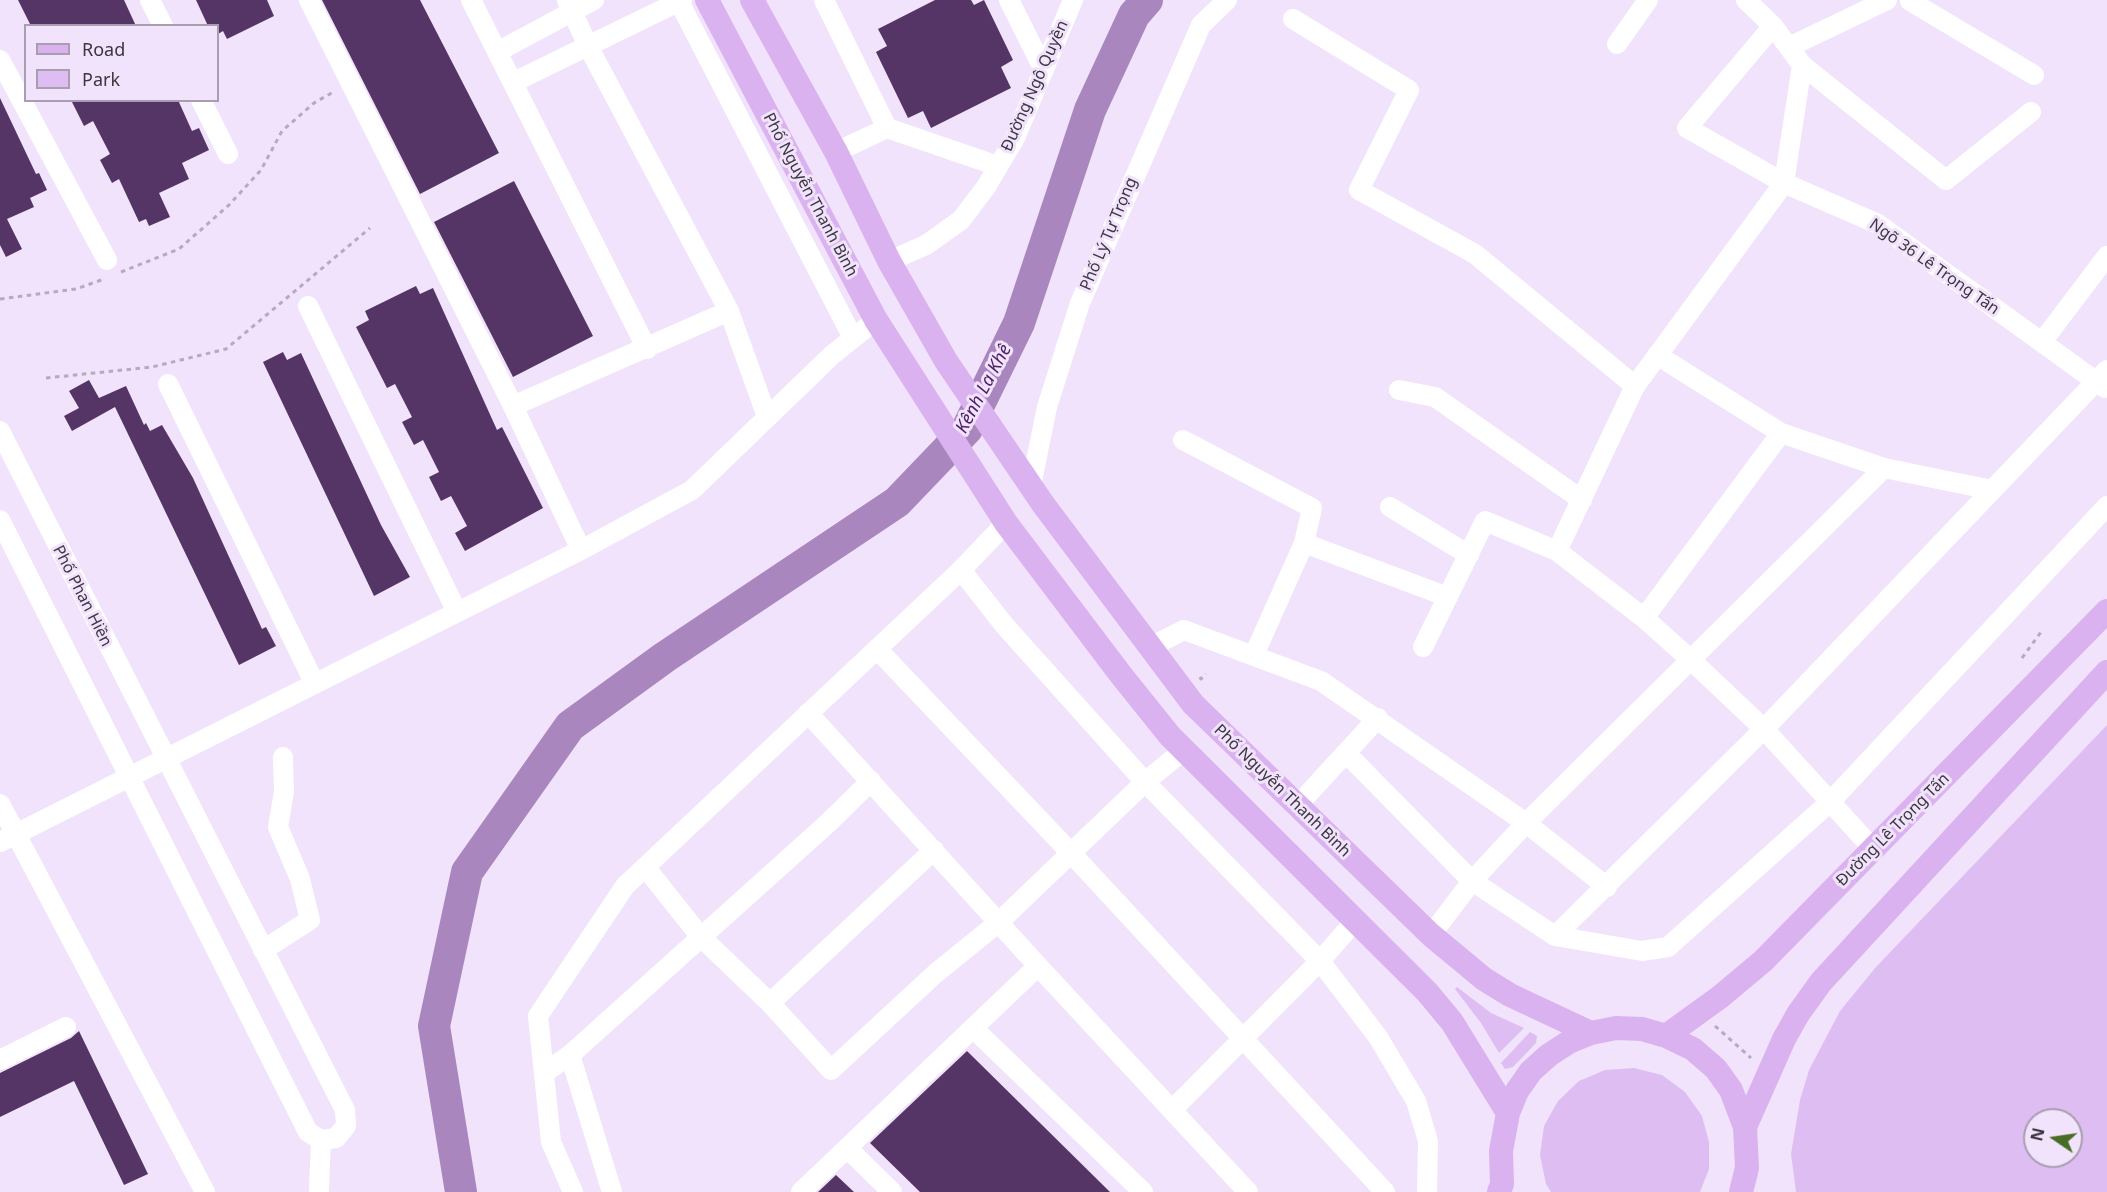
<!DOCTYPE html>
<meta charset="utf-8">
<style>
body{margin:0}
#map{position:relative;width:2107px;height:1192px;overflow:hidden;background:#f1e3fb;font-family:"Noto Sans",sans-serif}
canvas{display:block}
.legend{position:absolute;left:24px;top:24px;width:195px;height:78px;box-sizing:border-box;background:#f1e3fb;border:2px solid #a89eb0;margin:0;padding:8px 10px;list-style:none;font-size:18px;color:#3b363f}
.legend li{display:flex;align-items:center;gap:12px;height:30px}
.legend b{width:30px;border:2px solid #a89eb0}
.north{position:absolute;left:2023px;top:1108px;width:60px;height:60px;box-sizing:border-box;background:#f1e3fb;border:2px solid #a89eb0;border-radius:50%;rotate:283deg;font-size:16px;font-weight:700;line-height:24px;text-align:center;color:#3b363f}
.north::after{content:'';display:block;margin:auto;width:21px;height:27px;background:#486d26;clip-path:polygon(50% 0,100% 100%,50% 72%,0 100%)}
</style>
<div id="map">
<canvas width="2107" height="1192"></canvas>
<ul class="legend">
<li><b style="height:8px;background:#dab2f0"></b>Road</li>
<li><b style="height:16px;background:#debef2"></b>Park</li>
</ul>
<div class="north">N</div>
</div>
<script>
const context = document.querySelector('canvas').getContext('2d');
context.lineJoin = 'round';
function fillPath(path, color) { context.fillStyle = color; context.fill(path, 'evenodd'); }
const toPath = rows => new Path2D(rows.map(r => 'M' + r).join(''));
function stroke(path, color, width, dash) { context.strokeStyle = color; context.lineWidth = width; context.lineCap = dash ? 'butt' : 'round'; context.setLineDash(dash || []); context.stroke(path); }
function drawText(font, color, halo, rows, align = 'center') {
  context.font = font + ' "Noto Sans",sans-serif'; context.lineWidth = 6; context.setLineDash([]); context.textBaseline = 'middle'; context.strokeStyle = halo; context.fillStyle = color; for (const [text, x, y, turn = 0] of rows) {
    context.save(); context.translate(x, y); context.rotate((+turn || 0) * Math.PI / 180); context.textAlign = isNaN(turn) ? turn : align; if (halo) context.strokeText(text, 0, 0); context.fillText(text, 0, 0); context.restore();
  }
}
fillPath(toPath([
 [2107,725,2107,1192,1796,1192,1791,1154,1800,1100,1809,1070,1840,1011,1876,967],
 [2035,1120,2071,1120,2071,1156,2035,1156],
 [1457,987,1491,1013,1524,1028,1499,1053,1481,1023,1455,989],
 [1530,1032,1537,1036,1536,1043,1513,1067,1505,1069,1501,1063],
 [1634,1068,1662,1075,1685,1092,1702,1116,1709,1142,1709,1169,1700,1192,1551,1192,1546,1184,1540,1155,1544,1126,1558,1101,1579,1081,1605,1070]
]), '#debef2');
stroke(toPath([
 [461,1192,434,1026,467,872,570,726,665,657,897,502,967,429,1019,323,1090,110,1134,15,1147,0]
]), '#a986be', 32);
fillPath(toPath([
 [18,0,124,0,136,26,31,26],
 [196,0,267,0,274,16,227,39,223,31,218,34,218,26,208,26],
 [322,0,420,0,499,153,420,194],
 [935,0,971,0,974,5,984,0,1013,60,1001,67,1011,88,931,128,923,111,908,118,876,52,887,46,878,29],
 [0,98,36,174,39,173,47,190,30,198,34,207,7,219,22,249,6,257,0,245],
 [71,100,178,100,192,131,199,128,209,150,182,163,189,179,159,193,170,217,149,226,146,219,139,222,119,179,112,183,100,160,110,154,93,121,84,126],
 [514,181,593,336,513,377,434,222],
 [416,286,420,294,433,288,497,430,502,427,543,508,465,551,455,533,467,526,451,496,441,501,429,477,439,472,423,440,414,445,402,422,412,417,395,384,387,388,356,327,369,320,365,311],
 [283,352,287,360,301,353,381,525,410,577,374,596,263,362],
 [89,380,99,398,126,386,144,425,146,423,150,431,162,425,193,478,262,629,266,627,276,646,239,665,115,407,72,431,64,416,79,408,69,391],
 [79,1031,148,1174,124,1185,74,1081,0,1117,0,1073,71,1038],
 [967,1051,1110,1192,920,1192,870,1143],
 [836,1175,854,1192,818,1192]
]), '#543566');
stroke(toPath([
 [121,272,179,249,229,205,261,170,282,131,314,103,335,91],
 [0,299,76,289,104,279],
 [46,378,152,367,226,349,370,228],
 [2022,658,2041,632],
 [1200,677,1201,679,1206,674],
 [1715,1026,1751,1058]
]), '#b6abbe', 3, [4.5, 4.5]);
stroke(toPath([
 [150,0,163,26],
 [309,0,513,406,581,550],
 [471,0,647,349],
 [567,0,588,46,729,311,767,417],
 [678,0,853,338],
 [824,0,887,128],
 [1009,0,1044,70],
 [1746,0,1773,26,1802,65,1946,180,2031,112],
 [1910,1,2034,75],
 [1293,19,1409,90,1359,190,1475,254,1635,386],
 [1773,26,1687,128,1784,183,1878,224,2105,388],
 [1617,44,1648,0],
 [1789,47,1887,0],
 [497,52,594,0],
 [0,60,107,260],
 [514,82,682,0],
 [201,100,228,154],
 [836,152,887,128,998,166],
 [889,261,926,245,961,220,986,187,1015,138,1073,0],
 [308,306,457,612],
 [2042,342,2107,256],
 [1657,355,1781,433,1884,468,1992,490],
 [168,384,315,684],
 [1399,390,1435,397,1582,500],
 [513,406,729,311],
 [0,431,345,1110,346,1126,336,1138,321,1140,308,1132,0,520],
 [1183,440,1312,508,1304,543,1448,597],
 [1031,486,1047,407,1080,303,1201,25,1227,0],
 [1390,507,1469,555],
 [1557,551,1635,386,1784,183,1802,65],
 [961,570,1005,626,1145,782,1320,961,1378,1037,1416,1101,1428,1141,1427,1192],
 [1644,618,1781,433],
 [1150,647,1184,630,1321,681,1526,823,1607,887],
 [1423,647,1485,521,1557,551,1644,618,1690,659,1764,729,1874,850],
 [877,649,1071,853,1385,1192],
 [1254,655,1304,543],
 [808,713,1038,966,1248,1192],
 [1346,753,1472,881,1555,936,1642,951,1668,947,1830,802,2107,506],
 [0,804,205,1192],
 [1296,807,1378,718],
 [0,842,581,550,692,490,832,355,876,320],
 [646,868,700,936,770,1003,831,1070,936,973,999,922,1145,782,1184,750],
 [1431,935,1472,881,1526,823,1884,468],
 [1555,936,1764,729,2107,370],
 [263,950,310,920,300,879,278,827,284,792,283,757],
 [770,1003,934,850],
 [973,1028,1143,1192],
 [570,1055,612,1192],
 [0,1060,66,1027],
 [544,1073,570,1055,827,824,871,781],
 [1172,1110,1320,961,1355,921],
 [847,1148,892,1192],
 [319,1189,321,1140],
 [573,1192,551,1142,538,1016,625,886,961,570,1006,523],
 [801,1192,1038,966]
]), '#fff', 20);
stroke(toPath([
 [707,0,876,320,1006,523,1121,675,1170,736,1427,992,1452,1022,1508,1113],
 [752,0,836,152,889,261,946,361,1043,504,1193,704,1431,935,1484,979,1510,995,1591,1033],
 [1666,1036,1720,997,1763,961,2107,611],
 [1745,1127,1784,1039,1798,1014,1821,982,2107,672],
 [1499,1192,1502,1184,1501,1151,1508,1113,1517,1091,1531,1071,1549,1055,1569,1042,1591,1033,1616,1028,1642,1029,1666,1036,1693,1049,1716,1069,1731,1090,1745,1127,1747,1168,1741,1192]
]), '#dab2f0', 24);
drawText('16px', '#3b363f', '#f1e3fb', [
 ["Đường Ngô Quyền",1035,86,-66],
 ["Phố Nguyễn Thanh Bình",810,195,62],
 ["Phố Lý Tự Trọng",1109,234,-67],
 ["Ngõ 36 Lê Trọng Tấn",1934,267,35],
 ["Phố Phan Hiền",82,596,63],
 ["Phố Nguyễn Thanh Bình",1282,791,44],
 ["Đường Lê Trọng Tấn",1893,830,-45]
]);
drawText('italic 18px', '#4c1e62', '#f1e3fb', [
 ["Kênh La Khê",984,389,-62]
]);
</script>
